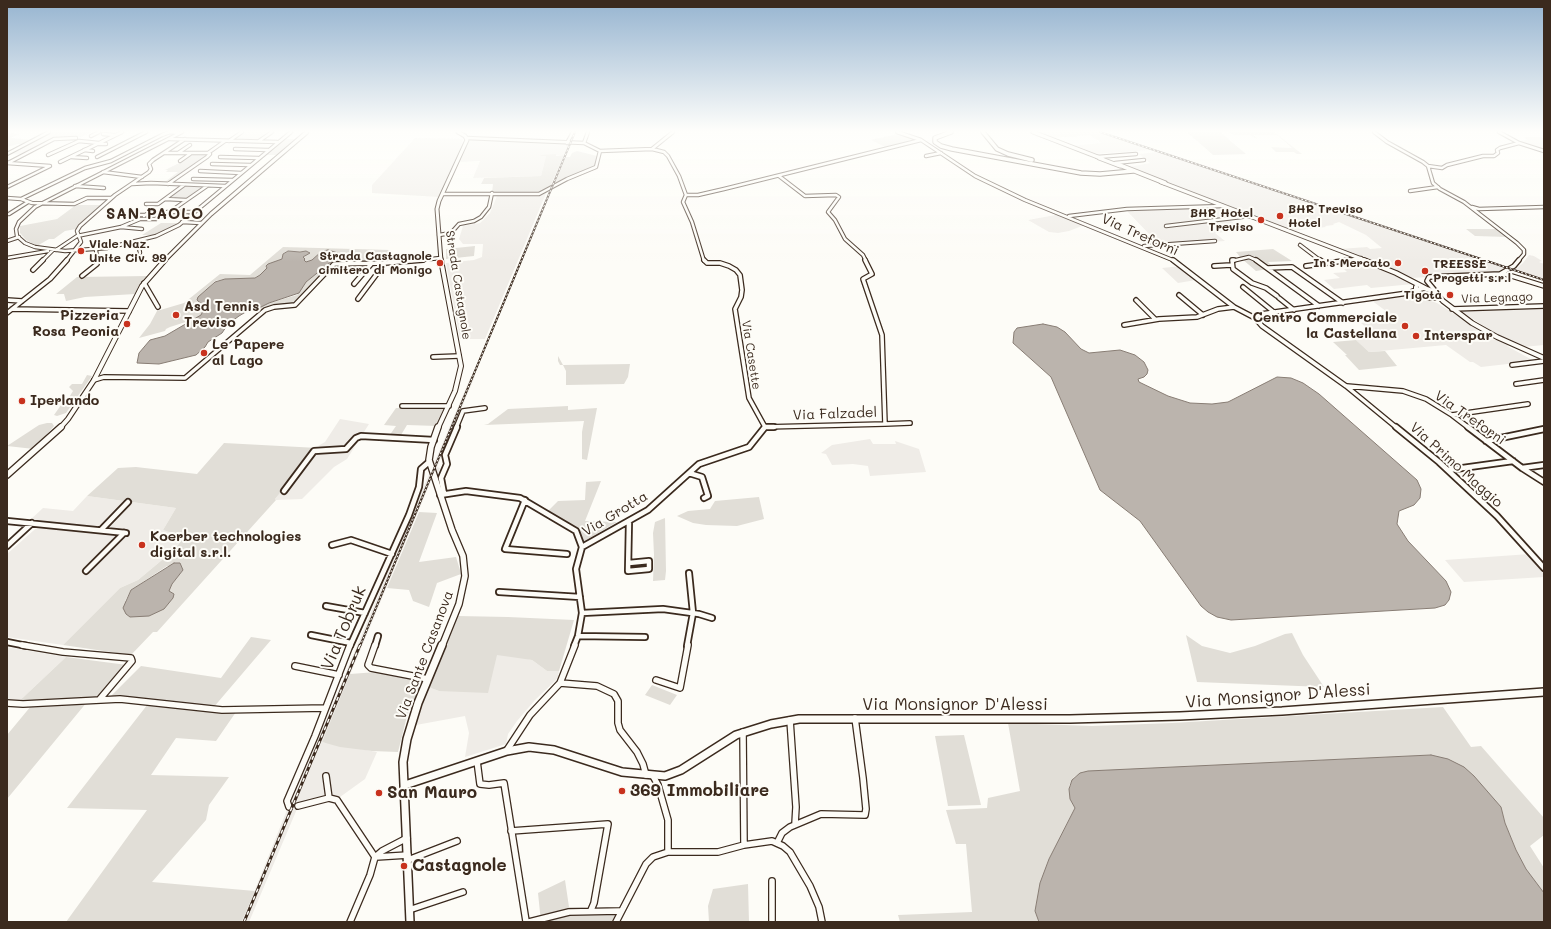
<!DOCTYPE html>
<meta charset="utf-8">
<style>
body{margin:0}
#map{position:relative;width:1551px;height:929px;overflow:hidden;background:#fdfcf7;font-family:Mali,sans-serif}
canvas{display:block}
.frame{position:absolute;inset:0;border:8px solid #3b2a1e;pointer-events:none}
</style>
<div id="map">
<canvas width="1551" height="929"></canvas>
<div class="frame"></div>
</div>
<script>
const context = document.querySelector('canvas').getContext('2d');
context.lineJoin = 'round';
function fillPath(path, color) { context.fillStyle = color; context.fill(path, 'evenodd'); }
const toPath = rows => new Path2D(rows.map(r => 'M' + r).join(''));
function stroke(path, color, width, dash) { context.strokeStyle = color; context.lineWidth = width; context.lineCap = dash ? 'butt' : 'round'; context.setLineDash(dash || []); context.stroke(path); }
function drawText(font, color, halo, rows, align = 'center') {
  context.font = font + ' Mali,sans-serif'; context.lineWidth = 4; context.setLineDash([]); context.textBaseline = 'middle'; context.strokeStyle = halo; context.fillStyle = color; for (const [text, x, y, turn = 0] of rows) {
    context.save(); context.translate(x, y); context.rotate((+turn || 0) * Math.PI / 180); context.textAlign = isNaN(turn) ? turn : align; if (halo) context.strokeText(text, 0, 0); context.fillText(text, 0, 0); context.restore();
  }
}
fillPath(toPath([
 [244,132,272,132,259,141,232,140],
 [1035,132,1103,132,1511,268,1497,274,1409,278,1340,249,1367,247,1370,249,1382,248,1366,235,1339,222,1333,224,1334,225,1325,226,1326,227,1292,231,1129,167,1150,163,1139,154,1158,152,1151,150,1092,154,1071,146,1101,143,1091,135,1050,138],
 [44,136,56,136,20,155,10,153],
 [1523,137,1541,137,1544,139,1544,151,1517,141,1528,140],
 [415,138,463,139,460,151,439,197,372,193,372,185],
 [472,139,525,142,569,143,564,155,546,156,541,176,473,178,480,161,460,162,469,141],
 [547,191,485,339,460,339,446,263,474,260,482,257,483,244,463,244,459,239,463,226,480,223,490,213,497,196,537,195],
 [1225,208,1252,218,1230,220,1236,225,1220,226,1226,232,1215,233,1225,241,1153,246,1141,239,1152,237,1126,210],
 [1061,214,1087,224,1069,231,1058,233,1049,232,1028,220],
 [1529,255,1534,256,1542,261,1539,262,1544,264,1544,281,1513,271,1523,263],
 [1181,266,1196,280,1178,283,1162,268],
 [1373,266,1413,284,1371,288,1367,285,1334,289,1324,280,1340,278,1333,273,1347,272,1344,269],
 [1409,294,1437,303,1480,330,1464,332,1476,341,1474,342,1497,339,1509,345,1507,346,1534,361,1481,367,1473,362,1470,362,1446,345,1369,352,1356,340,1378,337,1361,323,1394,317,1371,300],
 [1544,308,1544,345,1523,347,1491,331,1458,309],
 [471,376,475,376,437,467,440,468,436,479,433,466],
 [340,419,369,424,347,459,334,467,302,499,276,500,275,499,309,457,320,446,318,446,325,442],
 [870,439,873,444,896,444,895,441,919,449,926,472,870,476,868,466,853,464,832,465,826,454,821,453,832,445],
 [429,474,431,481,322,742,377,752,365,779,340,797,327,795,296,804,291,804],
 [87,496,176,508,163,530,184,536,174,550,138,580,120,588,63,645,7,637,7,554,42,523,29,521,43,508,73,511],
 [1530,554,1544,569,1544,577,1464,582,1445,560],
 [7,647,66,657,13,707,7,707],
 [497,652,532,660,547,671,559,671,558,677,556,680,535,700,517,721,508,734,506,744,465,757,469,733,465,716,416,725,415,724,417,716,428,687,439,691],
 [297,809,249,922,242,922,287,810]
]), '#efece7');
fillPath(toPath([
 [7,132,19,134,10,138,31,140,23,145,18,144,7,147],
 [52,132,91,132,81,137,44,136],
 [1187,132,1220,132,1246,154,1213,155],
 [1229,132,1274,132,1302,154,1297,154,1294,152,1276,152,1271,147,1292,148,1277,135,1253,135,1258,139,1250,135,1234,135],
 [898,134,914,138,912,139,913,141,887,148,871,140],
 [283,139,295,139,277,155,265,155],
 [577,151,597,156,594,167,566,178,554,185,566,157,570,157,572,153],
 [194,153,209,154,171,181,166,181,178,172,166,172,168,170,165,170,181,162],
 [556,154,556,156,564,155,550,187,543,191,536,194,492,193,493,184,481,184,484,178,541,176,546,156,540,156,541,155],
 [185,186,203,186,186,198,169,197],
 [76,205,102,205,81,222,76,229,65,231,54,239,49,239,37,246,26,240,20,233,20,226,57,219],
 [161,223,179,223,157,235,142,235],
 [1466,229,1498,229,1507,237,1475,236],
 [475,246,474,256,446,259,446,249],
 [283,247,390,250,385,262,333,264,317,283,317,286,299,304,291,307,269,308,263,311,249,311,254,307,261,307,269,303,297,295,306,282,332,261,322,251,312,260,306,262,303,260,303,258,309,252,287,251,283,254,282,259,268,264,266,266,267,268,260,275,254,278,225,279,215,281,200,295,199,303,205,307,201,315,195,319,170,327,166,329,165,331,139,338,150,324,157,311,184,303,220,274,250,275],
 [1273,249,1292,261,1268,262,1274,268,1256,271,1241,258,1236,252],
 [148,276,135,294,85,297,66,301,64,294,56,294,77,277],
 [1356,340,1369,352,1385,351,1397,366,1359,370,1345,355,1347,355,1333,342],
 [558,356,563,365,630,364,628,377,624,384,566,385,566,371,563,365,560,365,558,361],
 [87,375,92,376,66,413,57,416,54,415,61,405,65,404,73,391,69,387,72,384,82,384],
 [568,406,568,410,597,408,587,460,582,459,582,432,584,421,484,425,488,424,508,409],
 [396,408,444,408,437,426,407,425,398,440,387,439,396,426,384,425],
 [47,423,52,423,54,426,34,449,7,446,39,425],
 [224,443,318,448,309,458,275,499,276,500,157,632,153,632,131,655,63,645,120,588,138,580,174,550,184,537,163,530,176,508,87,496,118,468,136,467,197,474],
 [167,566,183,570,172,584,168,591,125,601,131,590],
 [601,481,585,521,617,522,581,543,580,536,546,513,558,501,585,500,586,482],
 [759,497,764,519,737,526,706,525,693,523,677,516,688,511,710,509,715,501],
 [419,512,437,513,419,562,456,557,460,570,461,574,437,583,429,607,413,601,409,590,387,588],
 [665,518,666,571,665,580,653,581,654,555,653,533,655,522],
 [458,616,508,617,574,620,559,671,547,671,532,660,497,655,488,693,439,691,428,687],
 [1292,633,1303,655,1324,687,1197,682,1186,635,1202,646,1230,653,1255,646,1285,634],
 [251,637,271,640,213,708,236,712,216,741,176,738,151,775,229,777,209,805,206,820,152,882,255,891,242,921,66,922,147,810,67,808,151,700,109,698,141,666,221,678],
 [66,657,127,665,99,697,87,702,7,799,7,735,31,706,13,707],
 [377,672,422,681,407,716,398,752,372,751,340,747,322,742,350,674],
 [652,685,677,695,670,705,645,695],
 [1443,707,1471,747,1481,746,1544,818,1544,835,1530,846,1544,868,1544,893,1526,869,1516,850,1505,823,1501,807,1468,771,1431,755,1083,772,1074,777,1069,786,1070,799,1075,808,1049,859,1035,911,1039,922,900,922,898,915,972,912,966,844,956,844,946,810,987,808,988,798,1020,791,1008,723,1092,726,1172,723],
 [964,735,981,805,948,806,935,736],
 [565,880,569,907,608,909,619,911,614,922,541,922,538,893],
 [748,884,749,922,709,922,708,906,713,889]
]), '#e1ded7');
const water = toPath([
 [328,250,338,253,332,261,306,282,299,293,269,303,261,307,254,307,239,316,228,324,222,333,208,342,205,347,196,355,159,364,137,363,139,353,150,340,165,336,201,315,205,307,197,300,198,297,215,282,225,279,255,278,260,275,267,268,266,266,268,264,282,259,283,254,288,251,300,252,306,251,310,253,303,257,305,259,304,260,306,262,312,260,322,251,328,250],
 [1043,324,1057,327,1065,332,1081,349,1089,353,1120,350,1135,355,1144,362,1148,370,1147,374,1144,377,1138,379,1139,382,1168,396,1190,403,1212,404,1228,402,1277,377,1291,378,1303,383,1319,394,1417,480,1421,489,1420,498,1414,505,1399,511,1397,524,1408,541,1446,581,1451,592,1449,600,1445,605,1435,608,1231,620,1217,617,1208,612,1201,606,1140,521,1100,490,1051,377,1013,343,1014,332,1017,328,1043,324],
 [174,563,180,563,183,570,172,584,169,591,174,594,173,598,164,609,149,616,130,617,126,614,123,608,131,590,174,563],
 [1431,755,1448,759,1464,767,1474,776,1501,807,1505,823,1516,850,1526,869,1544,893,1544,922,1039,922,1035,911,1040,883,1049,859,1075,808,1070,799,1069,789,1072,780,1080,773,1088,771,1431,755]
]);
fillPath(water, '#bbb4ad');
stroke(water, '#887d74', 1);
const minorFar3 = toPath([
 [182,132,35,207,19,222,16,229,17,236,25,243,35,247,65,251,107,248,156,236,179,225,291,132],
 [897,132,921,140,975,176,1025,200,1175,261],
 [1374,132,1387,142,1423,162,1428,166,1433,183,1440,189,1464,202,1517,243,1524,250,1524,254,1518,261],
 [1499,132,1519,143,1544,151],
 [103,134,115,135],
 [91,136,99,132],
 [467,138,584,143,600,151,652,149,664,152,668,156,679,176,686,195],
 [170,139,277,142],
 [229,141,242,132],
 [259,141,272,132],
 [567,143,573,132],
 [584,143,588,132],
 [99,144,106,144],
 [235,149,268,150],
 [652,149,673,132],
 [84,150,93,151],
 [164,153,208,153],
 [178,153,190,145],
 [7,154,49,132],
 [48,155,79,141,99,143],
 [926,156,941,153],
 [71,157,87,158],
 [97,157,146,132],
 [220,157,258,158],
 [1097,157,1136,154],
 [180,161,190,154],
 [60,162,122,132],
 [7,163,50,166,7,187],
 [8,163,54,139,76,138],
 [1115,163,1144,160],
 [212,164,250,165],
 [1428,166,1442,168,1447,165,1483,156,1494,156,1498,153,1497,150,1500,148,1519,143],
 [200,171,241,173],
 [103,172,142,177],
 [779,176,805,196,836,195,839,197,828,212,835,220,845,239,863,255,866,261],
 [193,179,232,180],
 [132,184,151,183,225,186],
 [168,184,207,157,210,154,208,153,225,141],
 [75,186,104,188],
 [1410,191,1438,187],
 [443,194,539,194,567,179,596,167,600,151],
 [686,195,683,202,692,222,704,261],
 [686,195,698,195,724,189,921,140],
 [7,198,21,199,85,168,111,161,162,135,170,132,180,133],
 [21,199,32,203,74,204,87,198,111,198],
 [165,199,186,200],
 [146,204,158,204,184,185],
 [1472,207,1479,209,1544,207],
 [171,211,207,186],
 [9,214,28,202],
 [124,215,145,215],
 [144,216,151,211],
 [1069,216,1127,209,1223,206],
 [182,222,201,223],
 [1166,226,1250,216],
 [121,227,142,229],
 [439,235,451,233,459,224,474,221,481,217,489,207,492,193],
 [7,241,19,237],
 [138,242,140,253],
 [1300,245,1321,261],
 [1144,246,1215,241],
 [96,249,97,261],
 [56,250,77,236,121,227,140,219,156,219,167,212,194,212],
 [7,258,48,251],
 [42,261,53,250],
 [66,261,81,242,77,231,80,226,115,195,149,172,151,169,149,164,153,160,185,139],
 [411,261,441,258],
 [1232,261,1249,257,1258,261],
 [1343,261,1361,258]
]);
const minorFar2 = toPath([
 [704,260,707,263,720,263,729,266,736,270,740,275,742,290,741,297,735,309,749,398,765,427],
 [1173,260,1234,307,1255,318,1262,326,1346,386,1397,428],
 [1234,260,1232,260,1233,269,1252,283,1266,288,1277,296],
 [1256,260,1319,306],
 [1320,260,1324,263],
 [1214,266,1231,265],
 [1306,266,1350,260],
 [1268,268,1292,267,1343,303],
 [33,270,43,260],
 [1502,273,1544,286],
 [82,276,97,264,97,260],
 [144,283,158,307],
 [354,284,372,263],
 [1243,287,1275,313],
 [1437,293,1427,281,1429,277,1500,274,1514,266,1519,260],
 [1179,295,1203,315],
 [1279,298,1294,310],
 [358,299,385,263],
 [7,300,22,301],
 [1136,300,1155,319],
 [12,309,129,311],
 [1452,309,1544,306],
 [7,313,50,279,67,260],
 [1255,318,1261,314,1408,293,1416,290],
 [1124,325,1159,319,1197,317,1218,309,1234,307],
 [433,357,459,356],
 [1512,365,1544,361],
 [94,380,104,377,185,378,265,310,274,307,295,305,334,264,385,263,423,260],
 [1516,384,1544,380],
 [1347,386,1403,391,1426,399,1452,415,1469,428],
 [402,406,449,406],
 [1452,415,1528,404],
 [885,424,910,423],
 [765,427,885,424,882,335,863,279,872,274,865,260],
 [456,428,463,411,485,408]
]);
const minorFar1 = toPath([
 [765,427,774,427],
 [1396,427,1439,462,1497,516,1544,568],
 [1468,427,1522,468,1544,482],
 [1486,441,1544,429],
 [1522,468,1544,465],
 [1448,470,1513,461],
 [689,473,702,477,708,496,704,498],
 [284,491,314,451,346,449,356,438,361,436,434,440],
 [444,494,441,478,447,464,445,455,457,427],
 [440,495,466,491,520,498,576,531,582,547],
 [525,500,505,549,567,554],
 [7,521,126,533],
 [629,521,628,571,649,569,649,561,629,563],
 [101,530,128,502],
 [332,545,351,540,392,554],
 [7,546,32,523],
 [86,571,124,533],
 [499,592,580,597],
 [326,606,365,613],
 [582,613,663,609,699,614,712,618],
 [311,635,351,643],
 [578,636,645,637],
 [7,642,27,646],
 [350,646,409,515,419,487,421,469,429,462],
 [375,646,378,636],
 [574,646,578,636,582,613,576,569,582,547,648,510,699,464,749,447,765,427],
 [687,646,693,613,689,573]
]);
const minor = toPath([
 [22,645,63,652,131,658,132,661,99,700],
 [375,645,368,665,371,668,428,679],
 [295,666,339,675],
 [656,680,680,688,688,645],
 [560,683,597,686,614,694,618,701,618,723,620,730,637,752,643,764,646,775],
 [7,703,23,704,120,699,222,710,325,708],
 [790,720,796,807,795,824],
 [743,732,744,845,772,841,783,846,790,852,810,886,819,907,822,922],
 [507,750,530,715,560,683,575,645],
 [477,761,480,784,489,785,504,783,526,921],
 [326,776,329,798],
 [298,806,329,798,337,800,375,857],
 [289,807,287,801,315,736,350,645],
 [511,831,608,824,594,903,591,910],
 [777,843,782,833,790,827,821,814,865,815,866,809,863,778,855,718],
 [668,852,718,852,744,845],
 [376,857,408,855],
 [408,860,457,841],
 [772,881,772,922],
 [409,910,463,892],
 [350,922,370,875,375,857,382,851,407,838],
 [529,922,569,912,620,911],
 [616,922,646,864,653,857,668,852,668,820,658,785,653,776]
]);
const majorFar3 = toPath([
 [1033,132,1103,159],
 [1099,158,1120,166],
 [1161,182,1367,261],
 [164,261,211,214,307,132],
 [441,261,437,209,439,201,467,140,465,136,458,132]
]);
const majorFar2 = toPath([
 [1364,260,1396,273,1427,289],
 [1416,287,1416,292,1423,297,1434,298,1439,296],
 [1416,290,1424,288,1435,292,1443,301,1472,323,1497,337,1544,358],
 [60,428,68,419,94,380,142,286,165,260],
 [438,428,455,391,461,366,441,260]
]);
const majorFar1 = toPath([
 [438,427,431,447,429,460,452,530,463,556,465,576,459,604,442,646],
 [7,475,61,427]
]);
const major = toPath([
 [405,785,507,751,529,747,554,750,622,772,665,776,681,770,736,735,771,724,799,719,1070,719,1180,716,1282,711,1544,692],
 [410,922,403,762,407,739,418,703,442,645]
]);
const highway = toPath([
 [951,132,935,138,935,142,941,146,952,149,1081,173,1100,174,1133,171],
 [983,132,997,149,1008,154,1032,160],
 [1117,164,1165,183]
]);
stroke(minorFar3, '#3b2a1e', 4.5);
stroke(minorFar2, '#3b2a1e', 6);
stroke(minorFar1, '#3b2a1e', 8);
stroke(minor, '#3b2a1e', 8);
stroke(majorFar3, '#3b2a1e', 5);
stroke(majorFar2, '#3b2a1e', 6);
stroke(majorFar1, '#3b2a1e', 8);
stroke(major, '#3b2a1e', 10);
stroke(highway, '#3b2a1e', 5.5);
stroke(minorFar3, '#fdfcf7', 2.5);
stroke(minorFar2, '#fdfcf7', 3.5);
stroke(minorFar1, '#fdfcf7', 4.5);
stroke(minor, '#fdfcf7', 5.5);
stroke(majorFar3, '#fdfcf7', 3);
stroke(majorFar2, '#fdfcf7', 4);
stroke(majorFar1, '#fdfcf7', 5.5);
stroke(major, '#fdfcf7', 7);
stroke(highway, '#fdfcf7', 3.5);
const railFar1 = toPath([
 [1100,132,1544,280],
 [360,646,575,132]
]);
const rail = toPath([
 [244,922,360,645]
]);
stroke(railFar1, '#3b2a1e', 2);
stroke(rail, '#3b2a1e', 3);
stroke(railFar1, '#fdfcf7', 1, [2]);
stroke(rail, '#fdfcf7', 1.5, [4]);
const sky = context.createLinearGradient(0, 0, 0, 262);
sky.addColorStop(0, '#96b4d0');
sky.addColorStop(0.5, '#fefefb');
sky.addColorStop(1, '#fefefb00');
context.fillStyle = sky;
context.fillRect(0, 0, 1551, 262);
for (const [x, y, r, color] of [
 [1280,216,4,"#c8321e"],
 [1261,220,4,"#c8321e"],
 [81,251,4,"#c8321e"],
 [440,263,4,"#c8321e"],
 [1398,263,4,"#c8321e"],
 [1425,271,4,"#c8321e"],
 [1450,295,4,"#c8321e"],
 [176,315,4,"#c8321e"],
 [127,324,4,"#c8321e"],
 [1405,326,4,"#c8321e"],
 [1416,336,4,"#c8321e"],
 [204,353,4,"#c8321e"],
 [22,401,4,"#c8321e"],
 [142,545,4,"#c8321e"],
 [622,791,4,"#c8321e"],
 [379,793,4,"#c8321e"],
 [404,866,4,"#c8321e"]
]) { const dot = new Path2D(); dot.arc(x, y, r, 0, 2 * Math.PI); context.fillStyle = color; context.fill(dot); stroke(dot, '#fdfcf7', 1.5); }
drawText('bold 12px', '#3b2a1e', '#fdfcf7', [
 ["BHR Treviso",1288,209,"left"],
 ["Hotel",1288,223,"left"],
 ["BHR Hotel",1253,213],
 ["Treviso",1253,227],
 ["Viale Naz.",89,244,"left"],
 ["Unite Civ. 99",89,258,"left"],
 ["Strada Castagnole",432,256],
 ["cimitero di Monigo",432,270],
 ["In's Mercato",1390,263],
 ["TREESSE",1433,264,"left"],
 ["Progetti s.r.l",1433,278,"left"],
 ["Tigotà",1442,295]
], 'right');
drawText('12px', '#3b2a1e', '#fdfcf7', [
 ["Strada Castagnole",458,285,81],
 ["Via Legnago",1497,298,-2],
 ["Via Casette",751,355,81]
]);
drawText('14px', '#3b2a1e', '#fdfcf7', [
 ["Via Treforni",1140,235,24],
 ["Via Falzadel",835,414,-2],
 ["Via Treforni",1470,418,35],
 ["Via Primo Maggio",1456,465,42],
 ["Via Grotta",615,514,-31],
 ["Via Sante Casanova",425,655,-69]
]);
drawText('bold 14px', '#3b2a1e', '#fdfcf7', [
 ["Asd Tennis",184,307],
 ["Treviso",184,323],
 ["Pizzeria",119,316,"right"],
 ["Rosa Peonia",119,332,"right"],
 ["Centro Commerciale",1397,318,"right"],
 ["la Castellana",1397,334,"right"],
 ["Interspar",1424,336],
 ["Le Papere",212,345],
 ["al Lago",212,361],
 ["Iperlando",30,401],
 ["Koerber technologies",150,537],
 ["digital s.r.l.",150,553]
], 'left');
context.letterSpacing = '1px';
drawText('bold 15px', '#3b2a1e', '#fdfcf7', [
 ["SAN PAOLO",155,214]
]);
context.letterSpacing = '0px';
drawText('17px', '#3b2a1e', '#fdfcf7', [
 ["Via Tobruk",344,628,-67],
 ["Via Monsignor D'Alessi",1278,696,-4],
 ["Via Monsignor D'Alessi",955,705]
]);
drawText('bold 17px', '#3b2a1e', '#fdfcf7', [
 ["369 Immobiliare",630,791],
 ["San Mauro",387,793],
 ["Castagnole",412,866]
], 'left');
</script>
